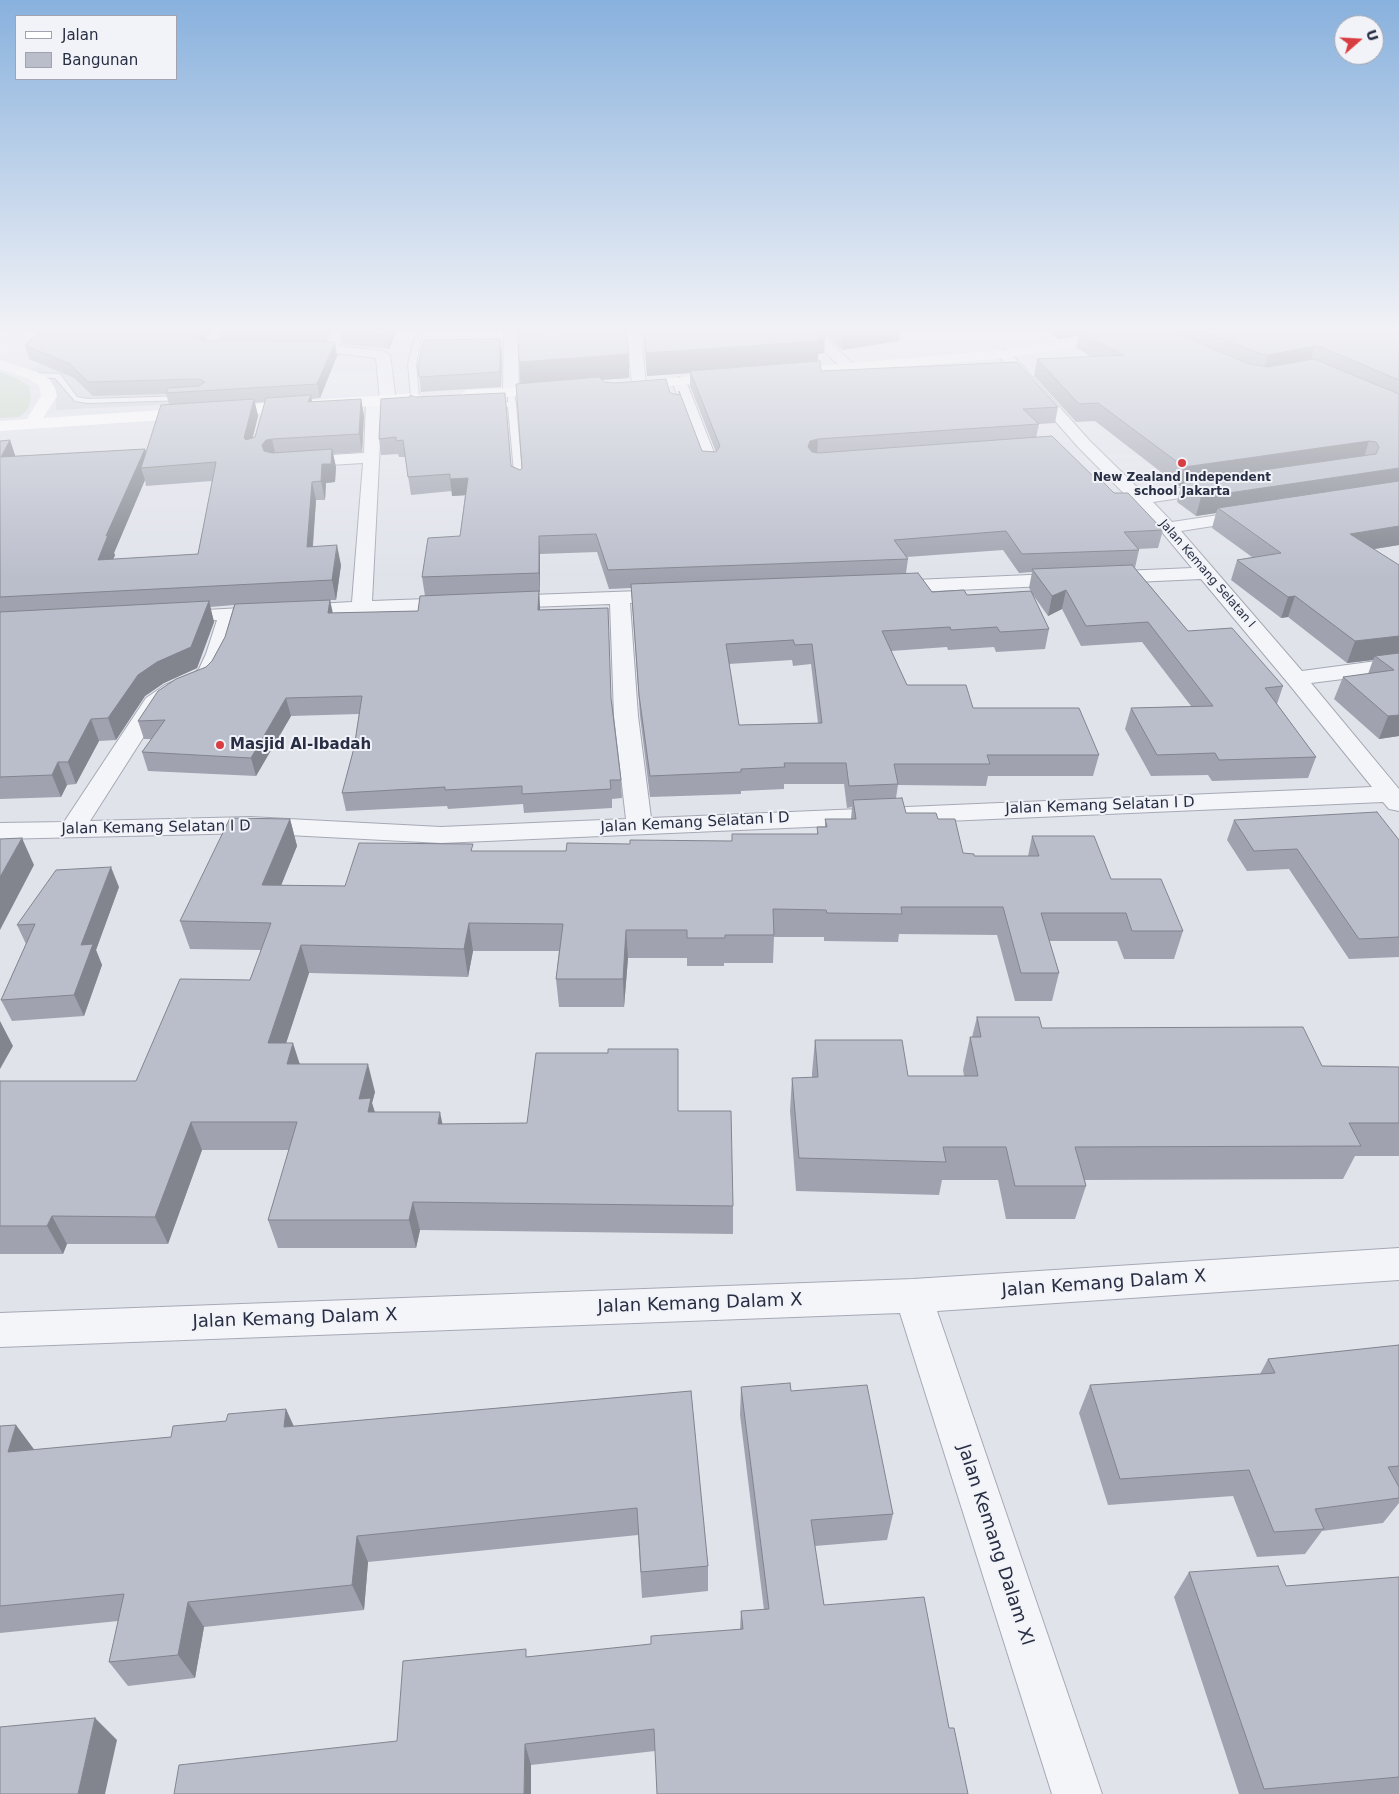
<!DOCTYPE html>
<style>
body{margin:0}
#map{position:relative;width:1399px;height:1794px;overflow:hidden;background:#e1e3eb;font-family:"DejaVu Sans",sans-serif}
canvas{display:block}
.legend{position:absolute;left:15px;top:15px;width:162px;height:65px;box-sizing:border-box;background:#f1f3f8;border:1px solid #a1a4b0;margin:0;padding:6px 9px;list-style:none;font-size:15px;color:#282e43}
.legend li{display:flex;align-items:center;gap:10px;height:25px}
.legend b{width:25px;border:1px solid #a1a4b0}
.north{position:absolute;left:1334px;top:15px;width:50px;height:50px;box-sizing:border-box;background:#f1f3f8;border:1px solid #a1a4b0;border-radius:50%;rotate:71deg;font-size:14px;font-weight:700;line-height:20px;text-align:center;color:#282e43}
.north::after{content:'';display:block;margin:auto;width:18px;height:22px;background:#d83d41;clip-path:polygon(50% 0,100% 100%,50% 72%,0 100%)}
</style>
<div id="map">
<canvas width="1399" height="1794"></canvas>
<ul class="legend">
<li><b style="height:6px;background:#fff"></b>Jalan</li>
<li><b style="height:14px;background:#babecb"></b>Bangunan</li>
</ul>
<div class="north">U</div>
</div>
<script>
const context = document.querySelector('canvas').getContext('2d');
context.lineJoin = 'round';
function fillPath(path, color) { context.fillStyle = color; context.fill(path, 'evenodd'); }
const toPath = rows => new Path2D(rows.map(r => 'M' + r).join(''));
function stroke(path, color, width, dash) { context.strokeStyle = color; context.lineWidth = width; context.lineCap = dash ? 'butt' : 'round'; context.setLineDash(dash || []); context.stroke(path); }
function drawText(font, color, halo, rows, align = 'center') {
  context.font = font + ' "DejaVu Sans",sans-serif'; context.lineWidth = 4; context.setLineDash([]); context.textBaseline = 'middle'; context.strokeStyle = halo; context.fillStyle = color; for (const [text, x, y, turn = 0] of rows) {
    context.save(); context.translate(x, y); context.rotate((+turn || 0) * Math.PI / 180); context.textAlign = isNaN(turn) ? turn : align; if (halo) context.strokeText(text, 0, 0); context.fillText(text, 0, 0); context.restore();
  }
}
fillPath(toPath([
 [71,350,219,402,56,410,55,391,50,378,27,370]
]), '#cfd2dd');
fillPath(toPath([
 [0,372,16,378,29,386,31,399,28,410,19,417,0,418]
]), '#c4d5c1');
const lane = toPath([
 [417,328,423,328,416,364,420,406,423,410,419,412,412,407,408,364,417,328],
 [32,373,60,374,77,397,88,399,187,396,191,398,187,400,88,403,75,401,55,378,29,377,28,375,32,373],
 [508,395,514,395,516,404,523,483,519,486,515,483,508,407,487,408,483,406,508,402,508,395]
]);
const street = toPath([
 [213,328,227,328,218,344,242,346,244,349,242,352,204,351,202,348,213,328],
 [333,328,347,328,339,346,383,351,390,355,396,401,388,406,382,403,372,601,455,598,462,600,465,604,462,608,455,610,238,619,228,654,216,677,210,683,181,695,162,708,90,821,250,817,441,827,626,819,614,716,610,604,503,608,496,606,493,602,496,598,503,596,668,590,675,592,678,596,675,600,630,603,638,716,651,818,1372,787,1288,683,1201,579,891,593,884,591,881,587,884,583,891,581,1192,568,1162,532,1078,447,999,357,997,354,1004,350,1009,351,1090,441,1143,493,1215,483,1221,484,1224,488,1221,492,1153,502,1172,522,1252,510,1258,511,1261,515,1258,519,1181,531,1302,671,1399,658,1399,672,1311,683,1399,789,1399,811,1389,809,1383,802,441,843,250,833,0,839,0,823,64,822,146,698,165,685,194,673,199,669,206,654,217,620,176,622,169,620,166,616,169,612,352,602,363,463,297,467,291,466,289,462,291,458,297,457,364,453,366,402,374,397,380,400,376,358,326,352,324,349,333,328],
 [504,328,518,328,518,346,557,344,564,348,557,352,518,354,519,393,511,398,503,393,504,328],
 [626,328,640,328,646,384,644,387,634,387,632,384,626,328],
 [802,328,816,328,854,365,856,368,854,371,844,371,802,328],
 [679,377,686,381,718,463,716,467,704,467,702,463,672,381,679,377],
 [1399,1248,1399,1280,937,1311,1102,1794,1052,1794,900,1313,0,1347,0,1313,913,1279,1399,1248]
]);
stroke(lane, '#a6a9b5', 2);
stroke(street, '#a6a9b5', 2);
fillPath(lane, '#f4f5f8');
fillPath(street, '#f4f5f8');
fillPath(toPath([
 [14,328,28,328,5,352,0,353,0,341,14,328],
 [1140,328,1173,328,1167,332,1004,358,784,377,777,373,784,369,1004,350,1140,328],
 [0,360,37,372,49,379,55,388,57,396,43,418,417,393,425,398,417,403,0,431,0,421,27,419,41,396,39,385,27,378,0,369,0,360],
 [726,374,731,375,733,378,731,381,629,389,622,385,629,381,726,374],
 [554,386,561,390,559,393,467,400,459,395,467,390,554,386]
]), '#fff');
fillPath(toPath([
 [43,328,212,328,205,340,220,341,218,330,331,328,325,342,337,356,320,398,312,399,312,402,361,399,364,416,362,452,333,454,336,467,335,482,326,483,325,500,316,500,313,547,341,565,336,600,330,600,333,613,418,611,425,596,422,577,460,536,465,495,452,496,452,491,411,495,405,457,399,457,398,454,381,455,379,439,381,399,512,466,520,470,522,468,518,328,626,328,629,378,601,380,604,382,670,393,702,451,716,452,690,386,690,373,647,376,642,328,901,328,899,341,842,350,825,334,824,353,818,354,818,361,821,371,1058,407,1055,423,1039,424,1036,438,1114,493,1163,530,1158,548,1138,549,1139,550,1135,568,1188,631,1283,686,1277,704,1316,757,1308,778,1212,781,1208,775,1151,776,1125,729,1131,708,1191,706,1142,642,1081,646,1062,609,1048,616,1031,592,1049,629,1045,649,996,652,994,647,948,650,947,647,891,651,907,685,973,708,1099,755,1093,776,988,776,986,786,898,785,896,798,906,813,938,819,963,853,974,856,1028,856,1032,836,1111,879,1183,931,1174,959,1124,959,1117,941,1049,941,1059,973,1052,1001,1015,1001,997,935,899,934,898,942,824,941,824,937,774,937,773,963,724,963,724,966,687,966,687,958,628,958,624,1007,559,1007,556,979,559,951,473,951,468,977,309,973,286,1043,300,1064,375,1092,372,1103,375,1112,442,1124,527,1123,608,1053,678,1049,678,1111,733,1206,733,1234,420,1230,416,1248,278,1248,268,1220,289,1150,202,1150,168,1244,67,1244,63,1254,0,1254,0,1081,136,1081,250,980,261,950,190,949,180,921,290,819,297,846,281,885,345,886,474,851,566,851,630,844,732,841,732,834,817,834,817,827,825,827,825,819,851,819,852,807,847,808,844,784,784,784,784,789,741,791,741,794,650,797,640,716,631,588,609,589,597,552,540,554,540,592,539,592,540,610,612,702,621,780,622,798,612,799,612,808,524,813,523,804,448,809,447,806,346,811,342,793,354,748,359,714,291,716,256,776,148,771,142,752,151,739,144,739,138,721,206,667,212,661,225,637,234,605,210,607,214,622,197,668,164,683,145,696,116,740,99,741,76,784,67,785,61,797,0,799,0,441,10,440,15,456,145,449,146,452,169,404,166,394,93,396,74,378,29,359,25,345],
 [265,402,255,437,253,437,258,416,255,403],
 [145,480,146,486,212,481,198,554,113,559,115,555,114,553],
 [1003,550,1019,573,1032,572,1029,588,1031,591,967,595,932,592,906,573,908,559,907,557],
 [792,660,793,666,811,664,818,723,739,725,729,664],
 [341,328,398,328,389,349,342,344,339,331],
 [1039,328,1164,328,1167,330,1167,328,1399,328,1399,545,1374,549,1399,565,1399,736,1379,739,1334,699,1343,677,1368,674,1373,660,1347,663,1288,617,1281,618,1231,580,1237,560,1252,557,1212,528,1216,513,1196,516,1177,502,1181,486,1179,486,1095,421,1076,422,1034,376,1037,359,1092,357,1076,348,1079,336,1059,339],
 [502,353,501,387,421,392,418,366],
 [1234,820,1399,840,1399,957,1349,959,1289,869,1247,871,1227,840],
 [119,887,96,950,102,965,84,1016,12,1021,1,1000,26,944,17,925],
 [977,1017,1042,1028,1322,1066,1399,1067,1399,1156,1355,1156,1343,1179,1085,1180,1086,1186,1075,1219,1006,1219,998,1180,942,1180,939,1195,796,1191,790,1111,792,1078,812,1078,812,1073,815,1040,908,1076,964,1076,963,1070,970,1037,972,1037],
 [1399,1345,1399,1503,1383,1523,1322,1531,1305,1554,1257,1557,1233,1496,1108,1505,1079,1413,1090,1385,1260,1374,1268,1359],
 [741,1387,791,1391,893,1514,887,1540,815,1546,824,1605,655,1751,531,1765,397,1741,528,1657,651,1644,740,1629,741,1611,764,1610,740,1415],
 [691,1391,708,1566,708,1591,642,1598,638,1535,368,1562,364,1610,204,1627,195,1678,128,1686,109,1662,118,1621,0,1633,0,1426,35,1450,171,1437,226,1421,286,1409,294,1426],
 [1189,1572,1286,1586,1399,1577,1399,1794,1239,1794,1174,1597]
]), '#a0a3af');
fillPath(toPath([
 [201,328,212,328,200,348,197,335],
 [323,328,331,328,325,343,322,330],
 [390,328,398,328,389,349,387,335],
 [843,328,901,328,899,341,842,350],
 [1061,328,1126,328,1079,332,1079,336,1059,339],
 [825,330,824,353,818,354,818,364,690,371,690,373,647,376,646,353],
 [500,339,502,353,501,387,500,372],
 [335,342,337,356,320,398,317,384],
 [1315,346,1310,363,1263,372,1268,355],
 [629,354,629,378,521,385,519,362],
 [311,395,314,413,308,402],
 [254,399,258,416,248,456,244,438],
 [361,399,364,416,362,452,359,434],
 [272,439,276,457,266,463,262,445,266,440],
 [818,439,817,456,807,464,808,447,810,441],
 [10,440,16,458,1,457],
 [1369,441,1363,460,1201,480,1199,479,1198,483,1182,483,1181,486,1179,486,1184,467],
 [145,449,150,467,141,468,145,480,114,553,115,555,105,580,98,560,106,536],
 [332,449,336,467,335,482,326,483,325,500,321,481,322,464],
 [1399,468,1399,486,1218,508,1216,513,1196,516,1201,497],
 [468,478,470,495,452,496,450,479],
 [312,482,316,500,311,567,307,547],
 [1399,526,1399,545,1343,554,1350,534],
 [539,536,540,554,540,592,539,573],
 [337,545,341,565,336,600,332,580],
 [1066,590,1062,609,1048,616,1052,596],
 [539,591,540,608,540,627,538,610],
 [1295,596,1288,617,1281,618,1288,597],
 [330,600,333,617,328,613],
 [209,601,214,622,197,668,164,683,145,696,116,740,108,718,138,675],
 [1399,636,1399,657,1375,656,1373,660,1347,663,1355,641],
 [286,698,291,716,256,776,251,758],
 [1399,715,1399,736,1379,739,1388,716],
 [91,719,99,741,76,784,68,762],
 [58,762,67,785,61,797,52,775],
 [290,819,297,846,270,913,262,885],
 [22,838,34,865,0,930,0,877],
 [111,867,119,887,96,950,102,965,84,1016,74,995,81,945],
 [469,923,473,951,468,977,464,949],
 [626,930,628,958,624,1007,623,979],
 [301,945,309,973,277,1071,268,1043],
 [0,1021,13,1046,0,1069],
 [293,1043,302,1071,287,1064],
 [368,1064,375,1092,372,1103,379,1127,369,1117,359,1099],
 [440,1112,446,1141,438,1124],
 [191,1122,202,1150,168,1244,155,1217],
 [413,1202,420,1230,416,1248,409,1220],
 [52,1216,67,1244,63,1254,47,1226],
 [286,1409,298,1437,284,1427],
 [16,1425,36,1452,8,1452],
 [357,1536,368,1562,364,1610,352,1585],
 [188,1602,204,1627,195,1678,178,1655],
 [95,1718,117,1740,105,1794,78,1794],
 [525,1744,531,1765,531,1794,524,1794]
]), '#82858e');
const building = toPath([
 [43,328,201,328,197,335,201,340,335,342,317,384,166,393,168,388,199,386,205,382,199,379,88,382,70,364,25,345,43,328],
 [219,328,323,328,322,330,218,330,219,328],
 [341,328,390,328,387,335,339,331,341,328],
 [589,328,626,328,629,354,519,362,518,333,587,330,589,328],
 [644,328,823,328,825,330,818,332,819,341,646,353,644,328],
 [1103,328,1164,328,1249,364,1268,367,1314,359,1399,394,1399,468,1201,497,1182,483,1201,480,1199,479,1376,454,1379,447,1376,442,1369,441,1184,467,1098,403,1079,404,1037,359,1124,355,1079,332,1103,328],
 [1195,328,1399,328,1399,380,1321,347,1315,346,1268,355,1258,353,1195,328],
 [500,339,500,372,419,377,418,366,424,340,500,339],
 [820,361,821,371,1017,362,1058,407,1023,409,1039,424,818,439,810,441,808,447,812,452,818,453,1052,436,1099,482,1103,482,1114,493,1128,493,1163,530,1124,532,1139,550,1022,554,1006,531,894,540,908,559,608,570,596,534,539,536,539,573,422,577,428,538,460,536,468,478,450,479,450,474,408,477,403,440,396,441,396,437,379,439,381,399,410,397,410,395,415,397,505,393,511,466,520,470,522,468,516,384,599,377,604,382,615,383,666,379,670,393,679,395,679,391,702,451,716,452,720,446,690,371,820,361],
 [311,395,308,402,361,399,359,434,272,439,266,440,262,445,264,451,272,453,332,449,331,464,322,464,321,481,312,482,307,547,337,545,332,580,0,597,0,441,10,440,1,457,145,449,106,536,108,535,98,560,198,554,216,462,141,468,161,405,254,399,244,438,246,440,255,437,266,398,311,395],
 [1399,481,1399,526,1350,534,1399,565,1399,636,1355,641,1295,596,1288,597,1237,560,1281,553,1218,508,1399,481],
 [1132,565,1188,631,1232,628,1283,686,1265,688,1316,757,1219,760,1215,753,1157,755,1131,708,1213,706,1148,622,1086,626,1066,590,1052,596,1032,569,1132,565],
 [918,573,932,592,964,590,967,595,1031,591,1049,629,1000,632,997,627,951,630,950,627,882,631,907,685,966,685,973,708,1079,708,1099,755,987,755,990,764,894,764,898,784,849,786,846,763,784,763,785,767,741,769,741,772,650,776,639,695,631,584,918,573],
 [793,640,795,645,812,644,822,723,739,725,726,644,793,640],
 [539,591,538,610,608,608,611,698,621,780,610,780,611,789,522,794,522,786,445,790,445,787,342,793,354,748,362,696,286,698,251,758,142,752,165,720,138,721,158,691,176,679,206,667,212,661,225,637,235,604,330,600,328,613,418,611,420,596,539,591],
 [209,601,191,647,157,662,138,675,108,718,91,719,68,762,58,762,52,775,0,777,0,612,209,601],
 [1399,653,1399,715,1388,716,1343,677,1394,670,1375,656,1399,653],
 [902,798,906,813,936,813,938,819,955,819,963,853,974,854,974,856,1039,856,1032,836,1094,836,1111,879,1161,879,1183,931,1132,931,1126,913,1041,913,1059,973,1021,973,1003,907,901,907,902,914,827,913,826,910,773,909,774,935,725,935,725,938,687,938,687,930,626,930,623,979,556,979,563,924,469,923,464,949,301,945,268,1043,293,1043,287,1064,368,1064,359,1099,371,1098,368,1112,440,1112,438,1124,527,1123,536,1053,608,1053,608,1049,678,1049,678,1111,731,1111,733,1206,413,1202,409,1220,268,1220,297,1122,191,1122,155,1217,52,1216,47,1226,0,1226,0,1081,136,1081,180,979,250,980,271,923,180,921,230,818,290,819,262,885,345,886,359,843,473,844,471,851,566,851,567,843,630,844,630,840,732,841,732,834,818,834,817,827,827,827,825,819,856,819,853,800,902,798],
 [1377,812,1399,840,1399,937,1359,939,1297,849,1254,851,1234,820,1377,812],
 [22,838,0,877,0,839,22,838],
 [111,867,81,945,93,944,74,995,1,1000,35,924,17,925,56,870,111,867],
 [977,1017,1039,1017,1042,1028,1303,1027,1322,1066,1399,1067,1399,1123,1349,1123,1361,1146,1075,1147,1086,1186,1015,1186,1006,1147,943,1147,946,1162,799,1158,792,1078,818,1077,815,1040,902,1040,908,1076,978,1076,970,1037,981,1037,977,1017],
 [1399,1345,1399,1466,1388,1467,1399,1487,1399,1498,1315,1509,1324,1529,1274,1532,1249,1470,1120,1479,1090,1385,1275,1373,1268,1359,1399,1345],
 [790,1383,791,1391,867,1385,893,1514,811,1520,824,1605,924,1597,949,1728,954,1728,968,1794,657,1794,654,1729,525,1744,524,1794,174,1794,179,1765,397,1741,403,1661,526,1649,526,1657,651,1644,651,1636,743,1629,741,1611,769,1609,741,1387,790,1383],
 [691,1391,708,1566,641,1572,637,1508,357,1536,352,1585,188,1602,178,1655,109,1662,124,1594,0,1606,0,1426,16,1425,8,1452,171,1437,173,1426,226,1421,228,1414,286,1409,284,1427,691,1391],
 [1278,1566,1286,1586,1399,1577,1399,1777,1264,1789,1189,1572,1278,1566],
 [95,1718,78,1794,0,1794,0,1727,95,1718]
]);
fillPath(building, '#babecb');
stroke(building, '#82858e', 1);
const sky = context.createLinearGradient(0, 0, 0, 579);
sky.addColorStop(0, '#88b1dd');
sky.addColorStop(0.57, '#f2f2f6');
sky.addColorStop(1, '#f2f2f600');
context.fillStyle = sky;
context.fillRect(0, 0, 1399, 579);
for (const [x, y, r, color] of [
 [1182,463,5,"#d83d41"],
 [220,745,5,"#d83d41"]
]) { const dot = new Path2D(); dot.arc(x, y, r, 0, 2 * Math.PI); context.fillStyle = color; context.fill(dot); stroke(dot, '#f1f3f8', 2); }
drawText('bold 12px', '#282e43', '#f1f3f8', [
 ["New Zealand Independent",1182,478],
 ["school Jakarta",1182,492]
]);
drawText('12px', '#282e43', '#f1f3f8', [
 ["Jalan Kemang Selatan I",1207,574,49]
]);
drawText('bold 15px', '#282e43', '#f1f3f8', [
 ["Masjid Al-Ibadah",230,745]
], 'left');
drawText('15px', '#282e43', '#f1f3f8', [
 ["Jalan Kemang Selatan I D",1100,806,-2],
 ["Jalan Kemang Selatan I D",695,823,-3],
 ["Jalan Kemang Selatan I D",156,828,-1]
]);
drawText('18px', '#282e43', '#f1f3f8', [
 ["Jalan Kemang Dalam X",1104,1284,-4],
 ["Jalan Kemang Dalam X",700,1304,-2],
 ["Jalan Kemang Dalam X",295,1319,-2],
 ["Jalan Kemang Dalam XI",995,1545,72]
]);
</script>
